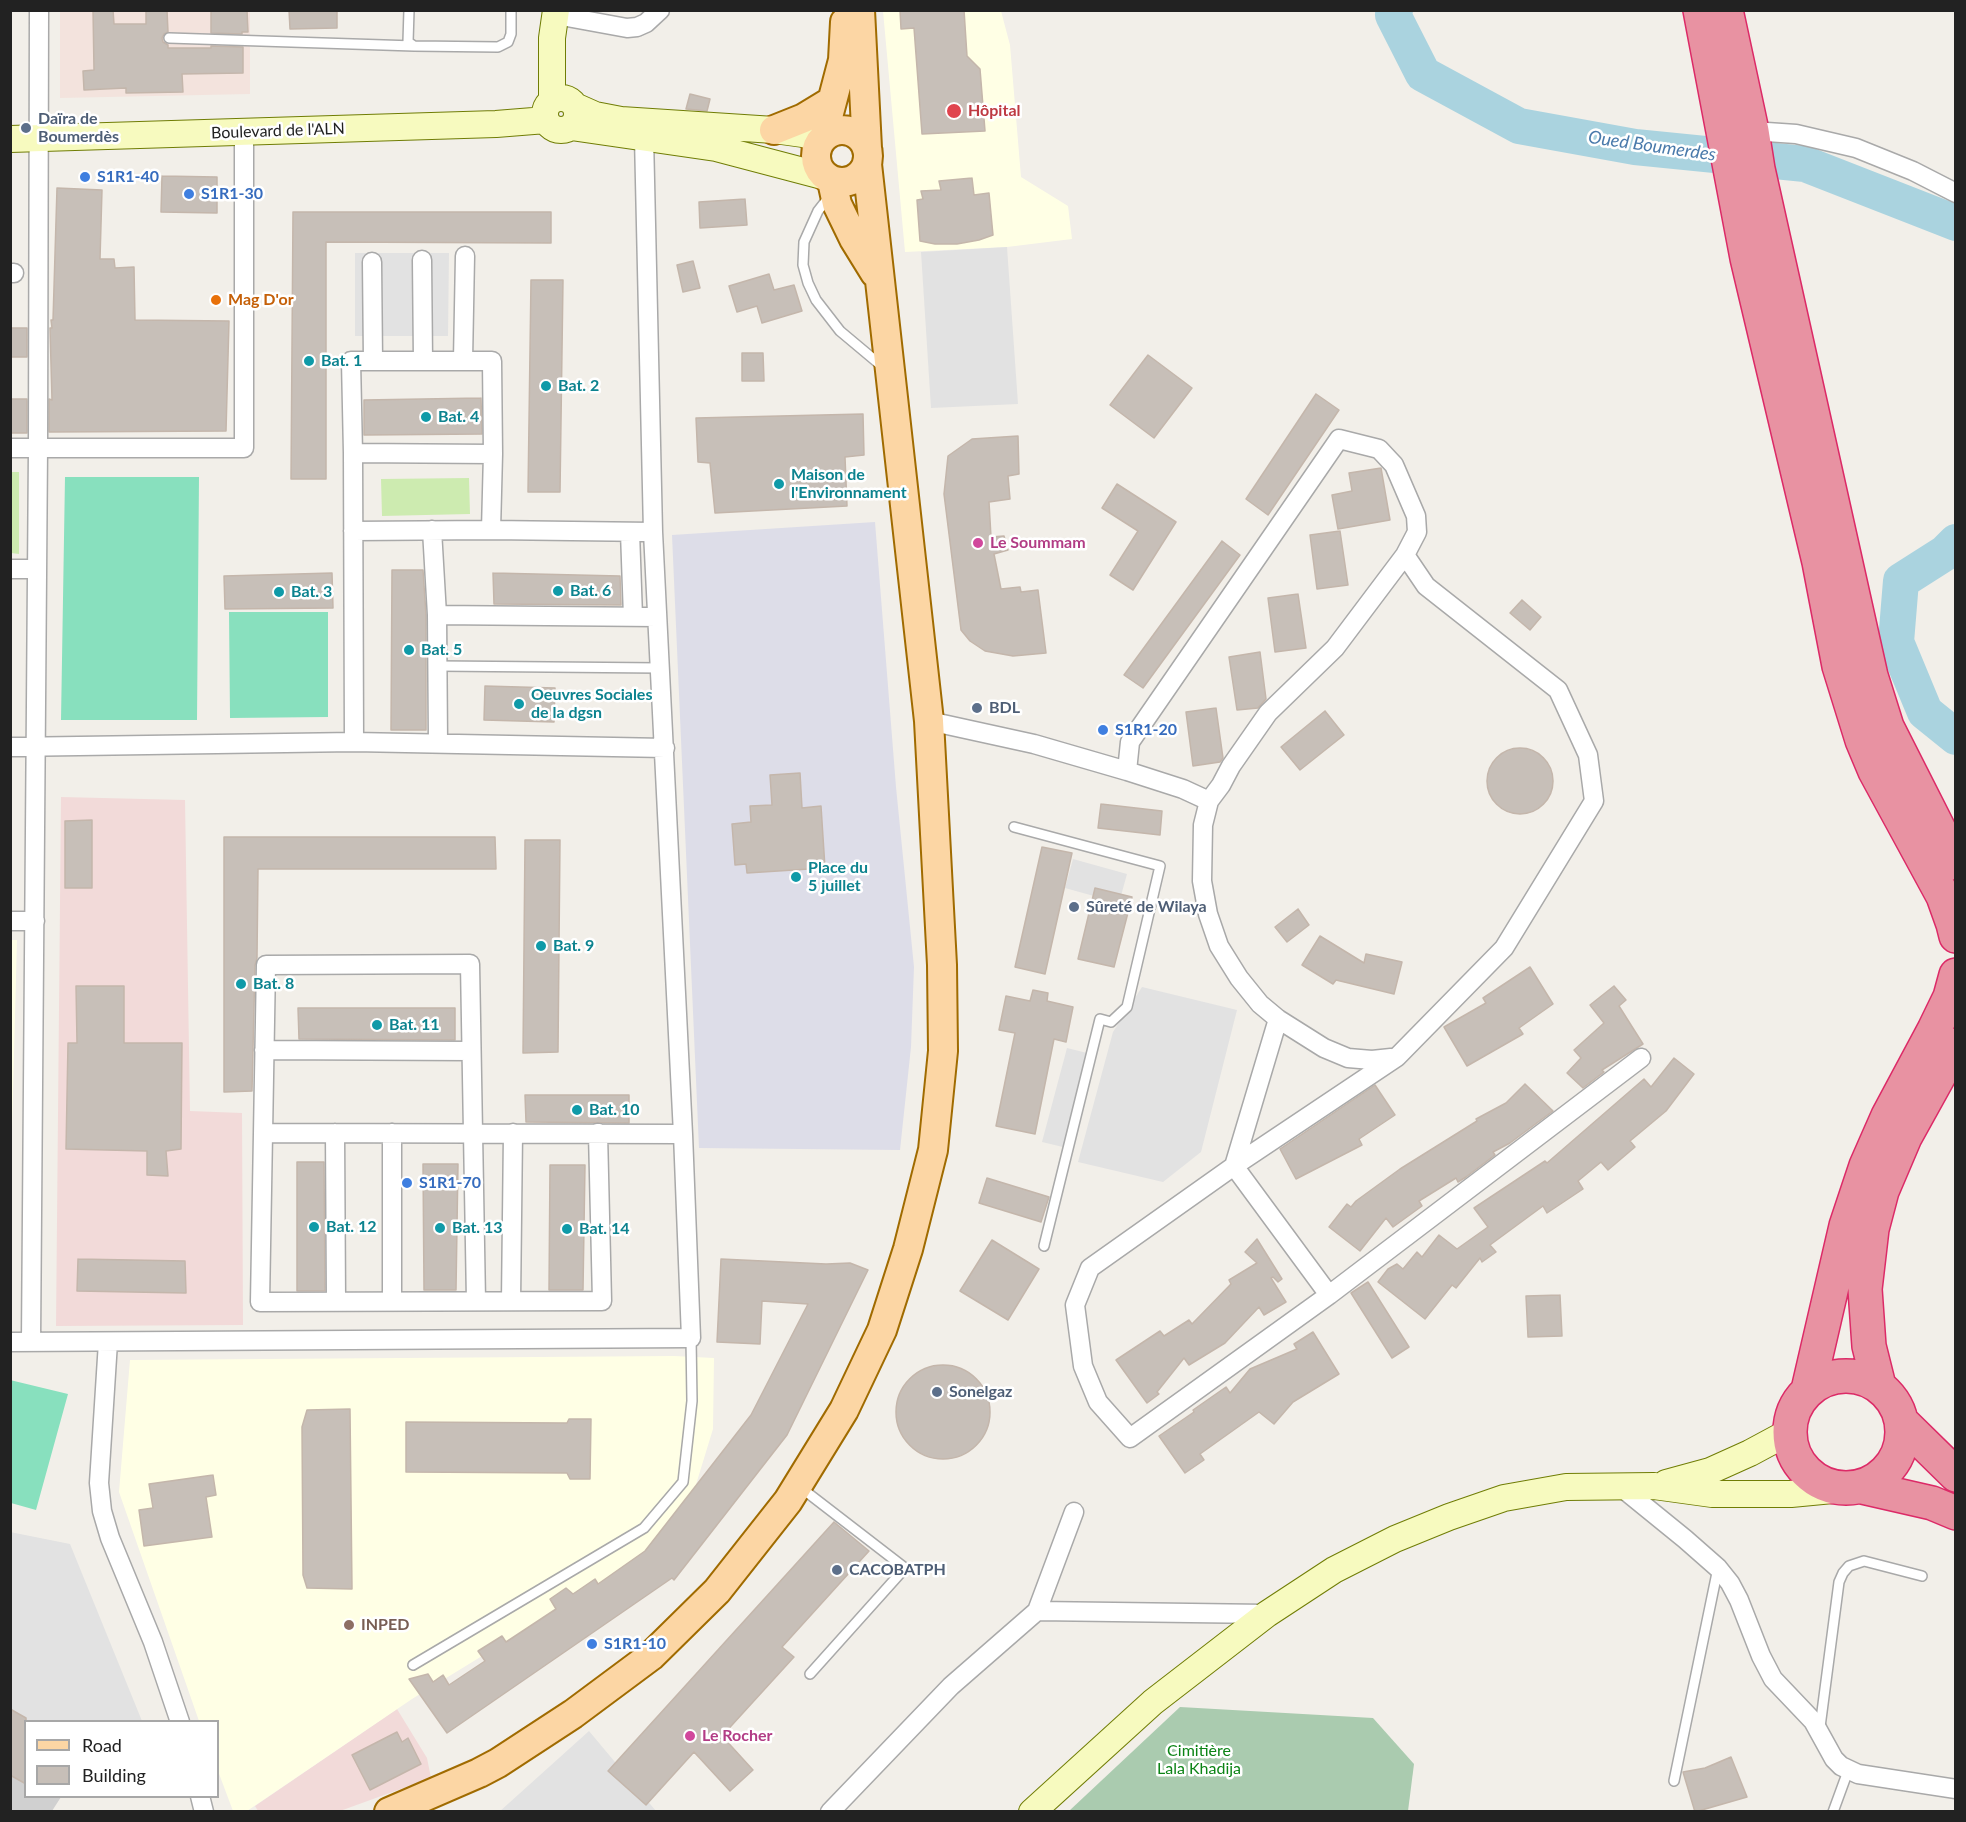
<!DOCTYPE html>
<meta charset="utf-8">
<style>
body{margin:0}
#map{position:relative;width:1966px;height:1822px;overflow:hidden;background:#f2efe9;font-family:Lato,sans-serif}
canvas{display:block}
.frame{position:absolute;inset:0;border:12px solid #222;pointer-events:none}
.legend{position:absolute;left:24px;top:1720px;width:195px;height:78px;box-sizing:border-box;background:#fff;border:2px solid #a7a7a7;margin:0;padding:8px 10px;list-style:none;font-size:18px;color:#222}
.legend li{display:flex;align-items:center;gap:12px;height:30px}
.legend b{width:30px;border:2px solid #a7a7a7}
</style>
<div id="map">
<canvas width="1966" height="1822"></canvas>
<div class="frame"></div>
<ul class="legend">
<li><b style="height:8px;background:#fcd6a4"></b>Road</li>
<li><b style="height:16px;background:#c7bfb8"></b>Building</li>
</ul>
</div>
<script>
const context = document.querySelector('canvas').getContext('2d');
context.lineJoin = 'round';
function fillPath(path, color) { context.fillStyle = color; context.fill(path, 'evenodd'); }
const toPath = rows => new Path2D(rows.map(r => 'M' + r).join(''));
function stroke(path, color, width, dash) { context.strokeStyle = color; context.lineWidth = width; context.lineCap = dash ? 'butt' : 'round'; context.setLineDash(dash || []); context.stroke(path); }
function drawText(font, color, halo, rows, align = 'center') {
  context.font = font + ' Lato,sans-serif'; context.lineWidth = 5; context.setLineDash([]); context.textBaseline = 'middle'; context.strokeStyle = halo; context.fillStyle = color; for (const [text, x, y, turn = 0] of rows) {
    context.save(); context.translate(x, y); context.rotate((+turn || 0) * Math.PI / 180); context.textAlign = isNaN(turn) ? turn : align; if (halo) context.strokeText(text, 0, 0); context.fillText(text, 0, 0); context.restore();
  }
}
fillPath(toPath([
 [61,797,185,800,190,1111,242,1113,243,1325,56,1326],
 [397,1709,427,1758,431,1778,340,1811,258,1811,255,1806]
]), '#f2dad9');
fillPath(toPath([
 [883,11,1001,11,1010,45,1021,177,1068,206,1072,239,1007,247,905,252],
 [11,940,17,940,11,1169,10,940],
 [674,1356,714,1358,713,1429,694,1491,653,1551,412,1699,247,1811,233,1811,218,1771,218,1722,199,1721,119,1492,130,1360]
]), '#ffffe5');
fillPath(toPath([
 [10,1699,46,1721,26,1722,26,1796,61,1797,52,1811,11,1811]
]), '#d0d0d0');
fillPath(toPath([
 [60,11,250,11,250,94,60,98]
]), '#f3e3dd');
fillPath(toPath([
 [11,472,19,472,19,554,11,553],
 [469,478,470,514,382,516,381,479]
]), '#cdebb0');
fillPath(toPath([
 [1180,1707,1373,1718,1414,1764,1408,1811,1069,1811]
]), '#aacbaf');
fillPath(toPath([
 [65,477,199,477,197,720,61,720],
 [229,612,328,612,328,717,230,718],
 [10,1380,68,1394,36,1510,11,1503]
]), '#88e0be');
fillPath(toPath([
 [1007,247,1018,404,931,408,921,252],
 [355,253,449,253,448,336,355,336],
 [1073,859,1127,874,1119,903,1065,888],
 [1142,987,1237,1010,1201,1152,1163,1182,1078,1162,1113,1032],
 [1067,1048,1087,1053,1063,1147,1042,1142],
 [10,1532,70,1544,142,1721,28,1721,11,1708],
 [589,1731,656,1811,499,1812]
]), '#e2e2e2');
fillPath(toPath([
 [875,522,896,787,914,967,911,1047,900,1150,699,1148,672,535]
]), '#dddde8');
stroke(toPath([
 [1395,10,1393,15,1423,74,1519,126,1635,147,1805,164,1956,223],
 [1956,542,1945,553,1901,581,1896,642,1925,712,1956,737]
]), '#aad3df', 36);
const building = toPath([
 [93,10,113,10,114,24,146,24,146,10,167,10,168,32,164,34,162,38,163,42,168,45,168,48,211,48,211,46,243,47,243,73,182,74,183,92,126,93,126,88,84,90,83,71,94,70,93,10],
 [211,10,247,10,248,32,242,32,242,34,211,33,211,10],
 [289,10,337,10,337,28,290,29,289,10],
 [900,10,964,10,967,56,980,69,985,131,922,134,914,28,901,29,900,10],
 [690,94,710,99,707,111,686,109,690,94],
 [162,176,217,177,217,213,161,212,162,176],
 [972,178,974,195,989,193,993,235,979,240,957,244,935,244,920,241,917,200,923,199,921,191,941,190,939,181,972,178],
 [57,188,102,190,100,259,114,259,115,268,134,267,135,320,229,321,226,431,49,432,49,399,52,400,50,328,52,328,51,320,53,320,57,188],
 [745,199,747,225,700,228,699,202,745,199],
 [293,212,551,212,551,243,326,242,326,479,291,479,293,212],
 [693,261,700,288,683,292,677,265,693,261],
 [769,274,774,290,794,285,802,311,762,323,757,306,737,312,729,286,769,274],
 [531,280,563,280,560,492,528,492,531,280],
 [10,328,27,328,27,357,10,357,10,328],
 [742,353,763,353,764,381,742,381,742,353],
 [1148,355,1192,388,1154,438,1110,405,1148,355],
 [1316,394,1339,410,1268,515,1246,499,1316,394],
 [481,398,482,434,364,435,364,400,481,398],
 [10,399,27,399,27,433,10,433,10,399],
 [863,414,864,455,845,457,847,506,715,513,710,463,698,462,696,418,863,414],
 [1018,436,1019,474,1008,476,1010,499,989,502,991,537,1004,536,1008,550,994,554,1001,589,1020,587,1021,592,1038,590,1046,653,1013,656,985,651,970,641,961,630,944,494,948,456,972,439,1018,436],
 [1381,468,1390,520,1338,529,1332,495,1352,491,1349,473,1381,468],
 [1117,484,1176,522,1133,590,1110,575,1138,531,1102,508,1117,484],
 [1340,531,1348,585,1317,589,1310,535,1340,531],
 [1222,541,1240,555,1143,688,1124,675,1222,541],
 [392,570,423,570,426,615,426,730,391,730,392,570],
 [332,573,333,608,225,609,224,576,332,573],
 [493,573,620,576,621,605,494,604,493,573],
 [1298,594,1306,648,1275,652,1268,598,1298,594],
 [1522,600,1541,617,1530,630,1510,613,1522,600],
 [1260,652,1266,699,1258,708,1237,710,1229,657,1260,652],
 [485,686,555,688,554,722,484,720,485,686],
 [1216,708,1223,758,1220,762,1193,766,1186,712,1216,708],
 [1325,711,1344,735,1300,770,1281,747,1325,711],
 '1487 781a33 33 0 1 1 66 0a33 33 0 1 1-66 0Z',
 [800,773,802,808,821,806,825,868,747,873,746,864,735,865,732,824,751,822,750,806,772,805,770,775,800,773],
 [1101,804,1162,811,1160,835,1098,828,1101,804],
 [92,820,92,888,65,888,65,821,92,820],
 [224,837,495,837,496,869,258,869,257,958,255,965,252,1091,224,1092,224,837],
 [525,840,560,840,558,1052,523,1053,525,840],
 [1042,847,1072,853,1045,974,1015,967,1042,847],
 [1095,888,1132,897,1114,967,1078,959,1095,888],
 [1298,909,1309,925,1287,942,1275,927,1298,909],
 [1320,936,1364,963,1366,954,1402,962,1394,994,1336,980,1333,984,1302,965,1320,936],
 [1530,967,1553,1004,1519,1028,1523,1034,1467,1066,1444,1027,1486,1003,1483,998,1530,967],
 [76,986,124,986,124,1043,182,1043,181,1149,166,1151,168,1176,147,1175,147,1151,66,1149,68,1043,77,1043,76,986],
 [1614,986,1626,1000,1619,1006,1643,1044,1602,1070,1604,1072,1583,1088,1567,1073,1581,1058,1574,1050,1604,1023,1590,1005,1614,986],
 [1033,990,1048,993,1047,1001,1073,1007,1066,1042,1054,1039,1035,1134,996,1126,1015,1033,999,1030,1006,996,1030,1001,1033,990],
 [298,1008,455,1008,455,1040,299,1039,298,1008],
 [1674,1058,1694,1074,1666,1111,1630,1141,1635,1147,1608,1170,1601,1162,1578,1181,1583,1189,1547,1213,1543,1206,1490,1245,1496,1252,1482,1262,1480,1258,1456,1288,1452,1285,1425,1319,1378,1282,1388,1269,1397,1264,1403,1269,1417,1252,1422,1257,1439,1235,1457,1249,1488,1227,1474,1208,1545,1161,1547,1163,1644,1079,1651,1087,1674,1058],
 [1525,1084,1553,1111,1510,1143,1493,1152,1495,1155,1466,1177,1458,1182,1456,1178,1419,1201,1422,1206,1393,1227,1386,1218,1360,1251,1329,1227,1347,1204,1351,1207,1356,1201,1400,1169,1477,1121,1476,1119,1506,1103,1525,1084],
 [1375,1085,1395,1115,1359,1139,1362,1145,1296,1179,1280,1149,1375,1085],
 [525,1095,629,1095,629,1123,526,1122,525,1095],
 [297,1162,324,1162,325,1291,297,1291,297,1162],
 [423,1164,458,1164,456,1290,424,1290,423,1164],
 [550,1165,585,1165,583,1290,549,1290,550,1165],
 [987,1178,1049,1197,1041,1222,979,1203,987,1178],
 [1257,1239,1282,1279,1278,1282,1273,1277,1271,1278,1286,1302,1264,1315,1259,1307,1225,1343,1189,1365,1184,1358,1157,1392,1159,1394,1147,1403,1116,1360,1160,1331,1164,1336,1189,1320,1192,1324,1231,1284,1229,1280,1257,1263,1245,1252,1257,1239],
 [992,1240,1039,1269,1008,1320,960,1291,992,1240],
 [78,1259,185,1261,186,1293,77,1291,78,1259],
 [721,1259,826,1264,850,1263,868,1270,787,1435,674,1580,672,1578,447,1733,409,1679,428,1674,433,1682,443,1675,449,1685,485,1661,478,1651,502,1636,506,1642,556,1609,550,1599,566,1588,573,1594,595,1579,598,1584,645,1551,751,1415,808,1304,762,1301,760,1344,717,1342,721,1259],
 [1368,1282,1409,1347,1392,1358,1351,1293,1368,1282],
 [1560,1295,1562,1336,1528,1337,1526,1296,1560,1295],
 [1313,1332,1339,1374,1293,1402,1274,1424,1259,1412,1200,1454,1204,1460,1185,1473,1159,1436,1194,1412,1193,1410,1226,1387,1230,1393,1250,1369,1297,1349,1294,1344,1313,1332],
 '896 1412a47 47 0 1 1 94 0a47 47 0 1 1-94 0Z',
 [350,1409,352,1589,307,1588,303,1575,302,1427,307,1410,350,1409],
 [569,1419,591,1419,590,1479,570,1479,567,1473,406,1472,406,1422,567,1423,569,1419],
 [213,1475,216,1495,206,1497,212,1537,144,1546,139,1510,153,1508,149,1484,213,1475],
 [834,1522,869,1551,782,1647,794,1657,722,1736,753,1770,730,1791,694,1752,646,1805,608,1771,834,1522],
 [10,1709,26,1718,26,1784,10,1775,10,1709],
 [397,1732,402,1742,408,1738,421,1764,370,1790,352,1755,397,1732],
 [1731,1757,1747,1797,1695,1812,1683,1772,1705,1768,1731,1757]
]);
fillPath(building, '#c7bfb8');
stroke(building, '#c4b6ab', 1.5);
const lane = toPath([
 [409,10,408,42,414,46,498,47,508,42,511,34,511,10],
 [169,38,414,46],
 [829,197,818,211,804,242,803,265,808,283,816,300,840,331,883,367],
 [438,666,660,668],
 [1014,827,1160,866,1127,1007,1111,1022,1100,1019,1044,1246],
 [800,1487,905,1568,810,1674],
 [413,1665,644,1528,683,1482,692,1401,691,1338],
 [1820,1727,1839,1582,1843,1573,1849,1566,1864,1561,1922,1576],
 [1674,1781,1718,1568],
 [1833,1812,1848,1771]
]);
const street = toPath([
 [556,15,627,28,637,27,646,23,660,10],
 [1752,131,1796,134,1856,148,1913,171,1956,193],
 [422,260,423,361],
 [372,262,373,361],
 [10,273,14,273],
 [463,360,465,256],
 [10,448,244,448,244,132],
 [353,453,351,361,492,361,493,454],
 [432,530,437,615],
 [353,531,491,530],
 [630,532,633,617],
 [10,569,37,569],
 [929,721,1034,744,1127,771,1183,789,1209,801,1203,825,1202,881,1208,914,1219,946,1239,978,1260,1004,1278,1019,1324,1048,1348,1058,1372,1060,1391,1058],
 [354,742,353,453,493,454,491,530,653,532],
 [438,743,437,615,657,617],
 [10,747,354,742,665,748],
 [1127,771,1130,742,1339,439,1379,449,1394,465,1416,516,1417,532,1405,555,1426,586,1558,690,1588,755,1594,801,1504,948,1397,1057,1234,1166,1090,1268,1075,1305,1083,1366,1098,1402,1130,1438,1329,1295,1641,1058],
 [1209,801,1221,785,1231,766,1268,713,1335,648,1405,555],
 [10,921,35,921],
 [1278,1019,1234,1166,1329,1295],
 [264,1050,471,1051],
 [263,1133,683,1134],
 [335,1133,336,1301],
 [392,1133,392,1301],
 [476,1301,470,964,266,965,260,1302,602,1301,598,1133],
 [511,1301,513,1133],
 [10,1342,691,1338,683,1134,653,532,644,137],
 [31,1342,38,448,39,10],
 [108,1342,99,1483,102,1511,110,1538,153,1642,180,1722],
 [1621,1487,1685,1539,1718,1568,1730,1583,1739,1600,1761,1656,1773,1679,1813,1721,1834,1759,1841,1766,1858,1774,1956,1789],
 [1037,1611,1074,1512],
 [200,1796,204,1812],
 [830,1812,951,1686,1037,1611,1267,1614]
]);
const secondary = toPath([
 '545 114a16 16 0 1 1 32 0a16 16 0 1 1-32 0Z',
 [552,100,552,38,556,10],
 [577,107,595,115,621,120,774,130,803,134,821,139],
 [571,127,716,148,826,177],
 [10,139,496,124,546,120],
 [1666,1483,1710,1471,1750,1453,1789,1432],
 [1032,1812,1153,1702,1267,1614,1334,1570,1395,1539,1449,1517,1504,1498,1566,1487,1654,1486,1712,1494,1791,1494,1843,1489]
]);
const primary = toPath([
 [860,10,867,148],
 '816 156a26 26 0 1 1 52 0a26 26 0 1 1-52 0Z',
 [774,130,804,118,832,101],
 [825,136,828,117,843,60,845,22],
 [832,181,837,204,854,239,875,273],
 [389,1812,479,1773,498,1763,573,1714,651,1656,717,1591,788,1501,844,1410,882,1330,908,1249,933,1150,943,1051,942,965,929,721,867,164]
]);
const highway = toPath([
 [1700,10,1747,258,1819,562,1839,666,1862,740,1875,771,1943,896,1953,924,1956,936],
 [1726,10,1752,131,1758,169,1871,676,1887,727,1956,863],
 '1790 1432a56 56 0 1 1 112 0a56 56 0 1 1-112 0Z',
 [1879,1386,1869,1346,1865,1289,1872,1229,1882,1191,1905,1137,1956,1045],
 [1808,1390,1846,1226,1866,1166,1888,1116,1934,1030,1950,997,1956,975],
 [1903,1423,1956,1475],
 [1862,1487,1932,1503,1956,1513]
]);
stroke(lane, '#a9a9a9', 12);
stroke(street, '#a9a9a9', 21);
stroke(secondary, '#707d05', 28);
stroke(primary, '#a06b00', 32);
stroke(highway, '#dc2a67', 36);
stroke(lane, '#fff', 9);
stroke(street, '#fff', 18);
stroke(secondary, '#f7fabf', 26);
stroke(primary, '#fcd6a4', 28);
stroke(highway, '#e892a2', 33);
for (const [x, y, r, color] of [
 [954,111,8,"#e0444e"],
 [26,128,6,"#5c6f8a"],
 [85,177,6,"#3f7fe0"],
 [189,194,6,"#3f7fe0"],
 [216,300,6,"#e8710a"],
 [309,361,6,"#0f9aa8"],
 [546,386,6,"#0f9aa8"],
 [426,417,6,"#0f9aa8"],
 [779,484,6,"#0f9aa8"],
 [978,543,6,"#d1479c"],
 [558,591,6,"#0f9aa8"],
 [279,592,6,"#0f9aa8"],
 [409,650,6,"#0f9aa8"],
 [519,704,6,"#0f9aa8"],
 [977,708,6,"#5c6f8a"],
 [1103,730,6,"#3f7fe0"],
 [796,877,6,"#0f9aa8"],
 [1074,907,6,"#5c6f8a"],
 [541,946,6,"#0f9aa8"],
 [241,984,6,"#0f9aa8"],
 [377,1025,6,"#0f9aa8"],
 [577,1110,6,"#0f9aa8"],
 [407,1183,6,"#3f7fe0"],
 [314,1227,6,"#0f9aa8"],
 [440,1228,6,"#0f9aa8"],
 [567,1229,6,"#0f9aa8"],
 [937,1392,6,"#5c6f8a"],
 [837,1570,6,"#5c6f8a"],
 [349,1625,6,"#8d6e63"],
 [592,1644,6,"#3f7fe0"],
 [690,1736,6,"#d1479c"]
]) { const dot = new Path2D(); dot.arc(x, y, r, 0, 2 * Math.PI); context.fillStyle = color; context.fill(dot); stroke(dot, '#fff', 2); }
drawText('bold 16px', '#be3a42', '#fff', [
 ["Hôpital",968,111]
], 'left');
drawText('bold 16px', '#4e5e75', '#fff', [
 ["Daïra de",38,119],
 ["Boumerdès",38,137],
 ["BDL",989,708],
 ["Sûreté de Wilaya",1086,907],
 ["Sonelgaz",949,1392],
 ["CACOBATPH",849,1570]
], 'left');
drawText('16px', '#222', '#fff', [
 ["Boulevard de l'ALN",278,131,-2]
]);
drawText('bold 16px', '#366cbe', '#fff', [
 ["S1R1-40",97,177],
 ["S1R1-30",201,194],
 ["S1R1-20",1115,730],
 ["S1R1-70",419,1183],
 ["S1R1-10",604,1644]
], 'left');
drawText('bold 16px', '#c56008', '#fff', [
 ["Mag D'or",228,300]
], 'left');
drawText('bold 16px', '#0d838f', '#fff', [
 ["Bat. 1",321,361],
 ["Bat. 2",558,386],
 ["Bat. 4",438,417],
 ["Maison de",791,475],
 ["l'Environnament",791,493],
 ["Bat. 6",570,591],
 ["Bat. 3",291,592],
 ["Bat. 5",421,650],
 ["Oeuvres Sociales",531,695],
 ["de la dgsn",531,713],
 ["Place du",808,868],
 ["5 juillet",808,886],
 ["Bat. 9",553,946],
 ["Bat. 8",253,984],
 ["Bat. 11",389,1025],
 ["Bat. 10",589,1110],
 ["Bat. 12",326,1227],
 ["Bat. 13",452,1228],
 ["Bat. 14",579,1229]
], 'left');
drawText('bold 16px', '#b23c85', '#fff', [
 ["Le Soummam",990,543],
 ["Le Rocher",702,1736]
], 'left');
drawText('bold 16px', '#785e54', '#fff', [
 ["INPED",361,1625]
], 'left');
drawText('16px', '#0c8416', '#fff', [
 ["Cimitière",1199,1751],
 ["Lala Khadija",1199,1769]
]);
drawText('italic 18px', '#4a7aab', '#fff', [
 ["Oued Boumerdes",1652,146,8]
]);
</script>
